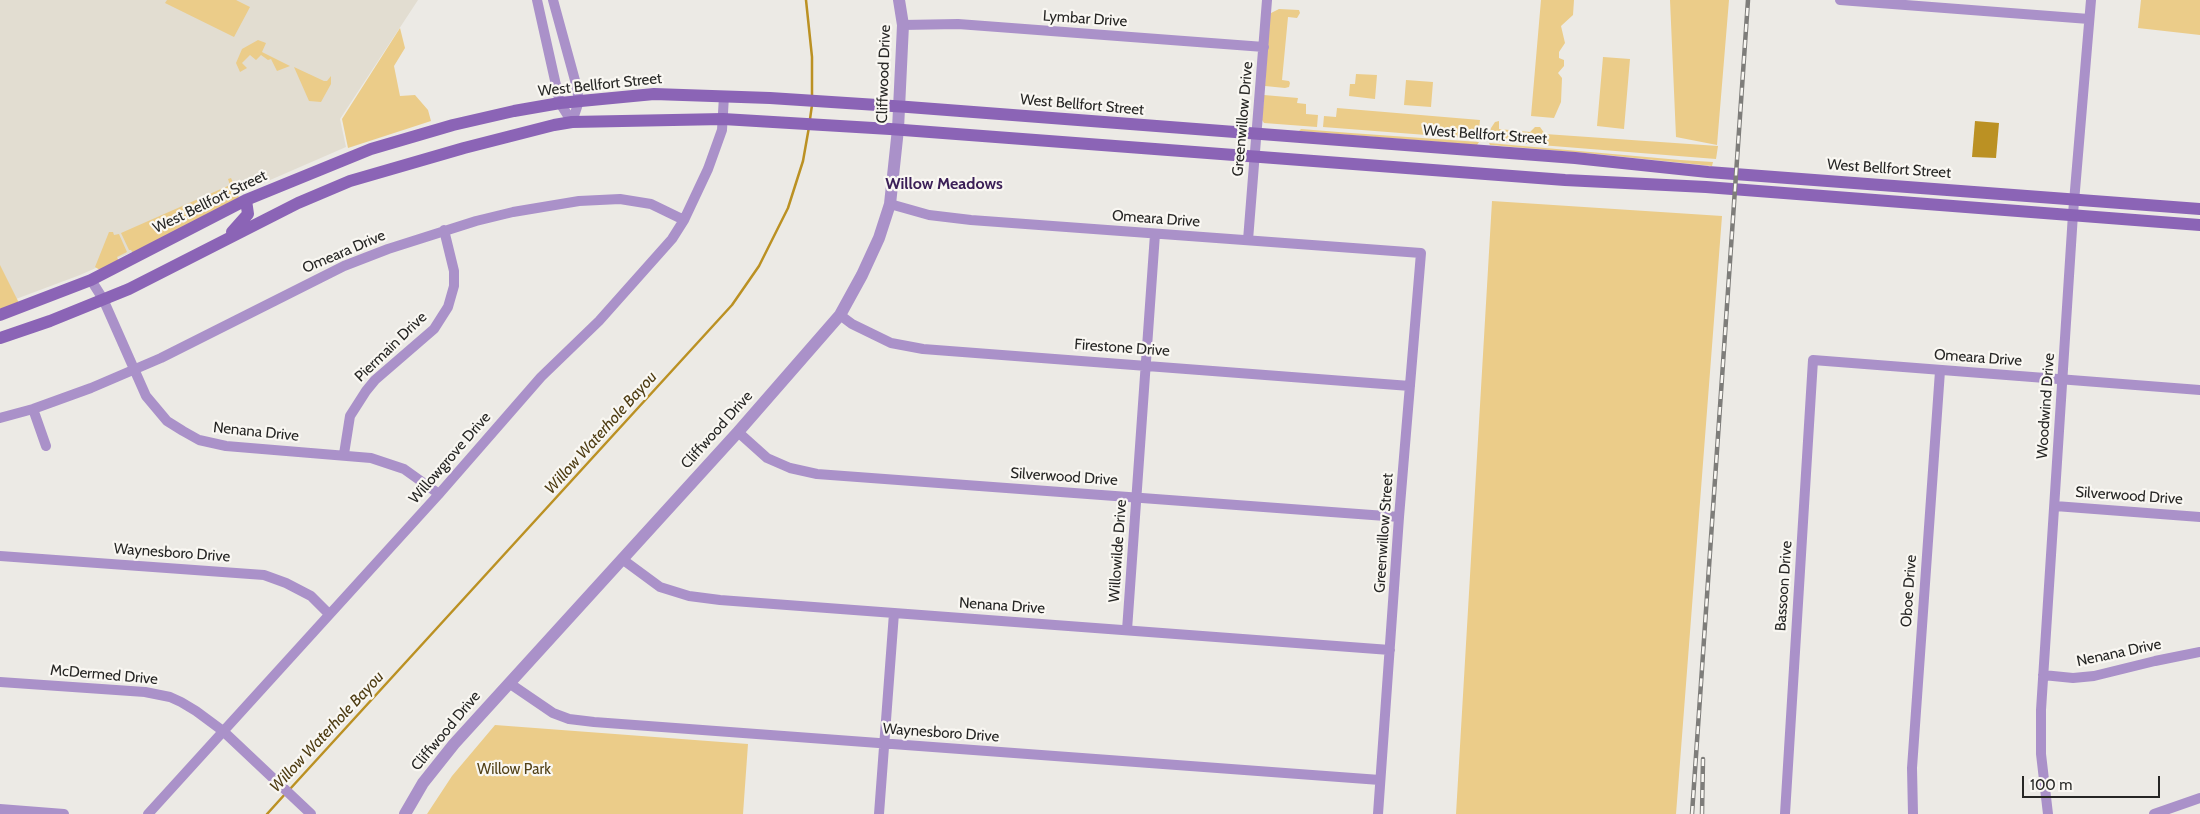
<!DOCTYPE html>
<style>
body{margin:0}
#map{position:relative;width:2200px;height:814px;overflow:hidden;background:#eceae5;font-family:Cabin,sans-serif}
canvas{display:block}
.scale{position:absolute;left:2022px;top:776px;width:138px;height:22px;box-sizing:border-box;border:2px solid #262624;border-top:0;padding-left:6px;font-size:15px;line-height:18px;white-space:nowrap;color:#262624;-webkit-text-stroke:4px #f9f7f2;paint-order:stroke}
</style>
<div id="map">
<canvas width="2200" height="814"></canvas>
<div class="scale">100 m</div>
</div>
<script>
const context = document.querySelector('canvas').getContext('2d');
context.lineJoin = 'round';
function fillPath(path, color) { context.fillStyle = color; context.fill(path, 'evenodd'); }
const toPath = rows => new Path2D(rows.map(r => 'M' + r).join(''));
function stroke(path, color, width, dash) { context.strokeStyle = color; context.lineWidth = width; context.lineCap = dash ? 'butt' : 'round'; context.setLineDash(dash || []); context.stroke(path); }
function drawText(font, color, halo, rows, align = 'center') {
  context.font = font + ' Cabin,sans-serif'; context.lineWidth = 4.5; context.setLineDash([]); context.textBaseline = 'middle'; context.strokeStyle = halo; context.fillStyle = color; for (const [text, x, y, turn = 0] of rows) {
    context.save(); context.translate(x, y); context.rotate((+turn || 0) * Math.PI / 180); context.textAlign = isNaN(turn) ? turn : align; if (halo) context.strokeText(text, 0, 0); context.fillText(text, 0, 0); context.restore();
  }
}
fillPath(toPath([
 [0,0,418,0,340,119,346,147,238,194,134,251,80,275,0,305]
]), '#e2ddd1');
fillPath(toPath([
 [167,0,236,0,250,7,234,37,165,3],
 [1541,0,1574,0,1573,15,1561,26,1565,43,1559,52,1559,58,1564,60,1564,66,1558,73,1562,78,1561,102,1554,118,1531,116],
 [1670,0,1729,0,1717,145,1676,137],
 [2141,0,2200,0,2200,35,2138,28],
 [1279,9,1299,10,1300,13,1297,18,1288,17,1282,80,1289,81,1290,83,1289,87,1285,88,1265,86,1269,14],
 [400,28,405,48,394,66,400,96,415,95,428,110,431,121,348,148,342,119],
 [258,40,266,43,262,52,290,66,277,71,271,59,268,60,261,55,256,60,250,55,242,63,247,68,240,72,236,63,242,49],
 [1603,57,1630,59,1624,129,1597,126],
 [294,67,324,81,327,81,331,76,331,84,321,102,309,101],
 [1356,74,1377,75,1375,99,1349,96,1350,84,1355,84],
 [1406,80,1433,82,1431,107,1404,105],
 [1264,95,1298,98,1297,103,1306,104,1306,114,1318,115,1317,127,1264,123,1262,120],
 [1337,108,1480,120,1478,139,1323,127,1324,116,1336,117],
 [1499,121,1499,129,1530,132,1535,127,1540,127,1545,134,1718,146,1716,159,1490,141,1489,138,1491,128,1495,122],
 [1301,129,1351,133,1479,142,1477,145,1299,131],
 [1489,143,1680,160,1713,162,1712,166,1596,154,1490,145],
 [231,178,239,196,236,201,134,255,131,250,129,250,121,233,230,185,228,179],
 [1492,201,1722,216,1676,814,1456,814],
 [109,232,113,232,114,235,119,234,127,252,117,257,119,262,100,270,95,267],
 [0,265,19,303,0,309],
 [495,725,748,744,743,814,427,814,452,776]
]), '#ebcc89');
fillPath(toPath([
 [1975,121,1999,123,1996,158,1972,157]
]), '#bb9123');
stroke(toPath([
 [806,0,812,57,812,97],
 [810,119,812,105],
 [290,789,732,305,759,266,788,208,803,161,809,127],
 [267,814,286,793]
]), '#bb9123', 2.5);
stroke(toPath([
 [537,0,560,103,572,122],
 [553,0,576,84,579,101,572,122],
 [1840,0,2089,19],
 [903,25,958,24,1264,47],
 [890,204,929,215,971,220,1421,253,1399,517,1378,814],
 [1248,240,1267,0],
 [91,280,103,299,146,396,167,421,183,431,199,440,226,446,371,458,404,469,439,494],
 [840,315,852,324,891,343,923,349,1410,386],
 [33,409,46,446],
 [0,418,33,409,91,388,161,358,344,266,388,249,476,221,513,212,579,201,620,199,651,204,684,220],
 [738,432,767,458,790,468,817,474,1399,517],
 [344,454,350,416,366,391,375,380,434,329,448,307,454,286,454,271,444,230],
 [2055,506,2200,517],
 [0,556,264,575,286,583,311,596,329,614],
 [622,559,660,587,689,596,720,600,1390,650],
 [1127,630,1155,234],
 [2043,675,2073,678,2094,676,2155,661,2200,652],
 [0,682,145,692,170,697,181,702,196,711,223,731,311,814],
 [509,683,553,713,569,719,594,722,1380,780],
 [0,809,64,814],
 [148,814,439,494,541,377,599,321,672,239,684,220,708,169,722,130,724,96],
 [879,814,894,613],
 [1785,814,1813,360,2200,390],
 [1913,814,1912,768,1940,371],
 [2048,814,2041,754,2041,710,2073,214,2091,0],
 [2154,814,2200,798]
]), '#aa91c9', 10);
stroke(toPath([
 [405,814,423,783,454,744,738,432,840,315,862,275,879,238,890,204,898,129,903,25,899,0]
]), '#aa91c9', 12);
stroke(toPath([
 [232,232,248,214,246,200],
 [0,315,91,280,246,200,371,149,453,125,514,111,560,103,654,94,770,98,908,107,1575,158,1708,172,2200,209],
 [0,338,50,321,129,289,298,203,350,181,464,148,554,125,572,122,723,119,890,129,1565,180,1706,187,2200,225]
]), '#8b64b6', 12);
const rail = toPath([
 [1692,814,1748,0],
 [1702,814,1703,759]
]);
stroke(rail, '#7e7d7a', 4.5);
stroke(rail, '#f9f7f2', 2.5, [8]);
drawText('15px', '#262624', '#f9f7f2', [
 ["Lymbar Drive",1085,19,4],
 ["Cliffwood Drive",884,74,-88],
 ["West Bellfort Street",600,85,-6],
 ["West Bellfort Street",1082,105,5],
 ["Greenwillow Drive",1243,119,-85],
 ["West Bellfort Street",1485,135,4],
 ["West Bellfort Street",1889,169,4],
 ["West Bellfort Street",210,202,-26],
 ["Omeara Drive",1156,219,4],
 ["Omeara Drive",344,252,-23],
 ["Piermain Drive",391,347,-44],
 ["Firestone Drive",1122,348,4],
 ["Omeara Drive",1978,358,4],
 ["Woodwind Drive",2046,406,-86],
 ["Cliffwood Drive",717,430,-48],
 ["Nenana Drive",256,432,6],
 ["Willowgrove Drive",450,458,-49],
 ["Silverwood Drive",1064,477,4],
 ["Silverwood Drive",2129,496,4],
 ["Greenwillow Street",1384,533,-86],
 ["Willowilde Drive",1118,551,-86],
 ["Waynesboro Drive",172,553,4],
 ["Bassoon Drive",1784,586,-86],
 ["Oboe Drive",1909,591,-86],
 ["Nenana Drive",1002,606,4],
 ["Nenana Drive",2119,653,-12],
 ["McDermed Drive",104,675,5],
 ["Cliffwood Drive",446,731,-50],
 ["Waynesboro Drive",941,733,4]
]);
drawText('15px', '#534218', '#f9f7f2', [
 ["Willow Park",514,770]
]);
drawText('bold 16px', '#3b1f57', '#f9f7f2', [
 ["Willow Meadows",944,184]
]);
drawText('italic 16px', '#4e3c12', '#f9f7f2', [
 ["Willow Waterhole Bayou",601,433,-48],
 ["Willow Waterhole Bayou",327,732,-47]
]);
</script>
